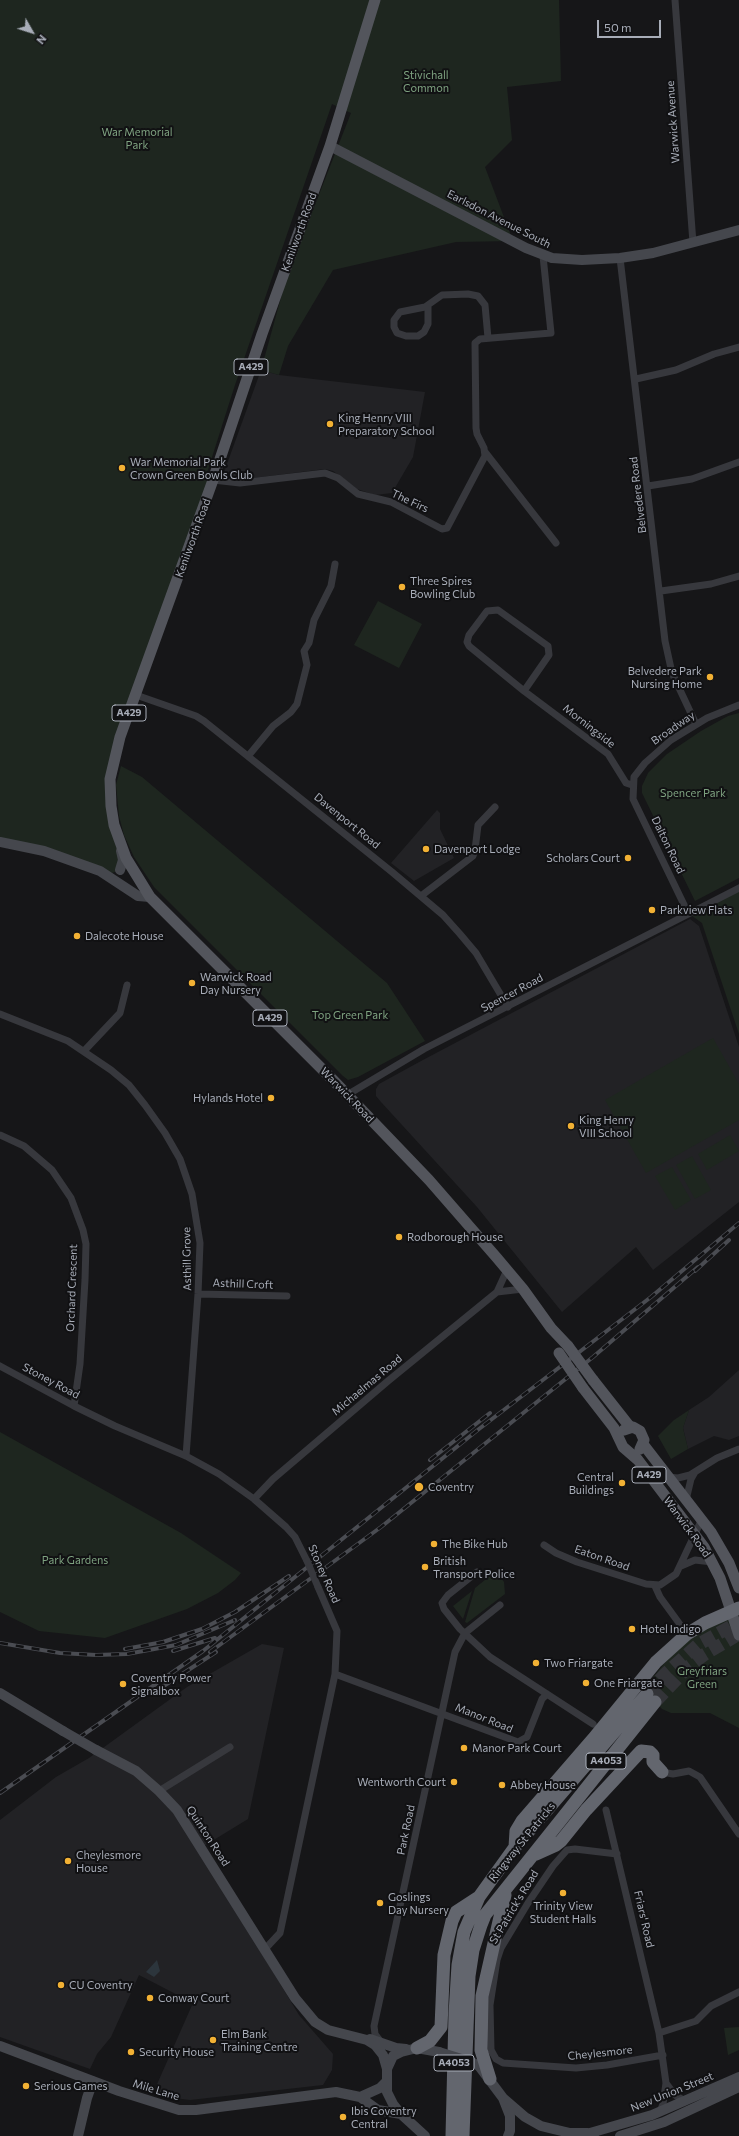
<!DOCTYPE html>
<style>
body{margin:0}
#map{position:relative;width:739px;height:2136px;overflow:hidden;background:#161618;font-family:Commissioner,sans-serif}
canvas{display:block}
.north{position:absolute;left:12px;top:12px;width:40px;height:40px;-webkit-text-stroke:3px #111113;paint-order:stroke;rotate:129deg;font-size:11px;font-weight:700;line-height:16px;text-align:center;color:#a8adb8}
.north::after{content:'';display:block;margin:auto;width:14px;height:18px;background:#a8adb8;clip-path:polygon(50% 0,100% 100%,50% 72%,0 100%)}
.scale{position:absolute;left:597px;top:20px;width:64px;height:18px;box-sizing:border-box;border:2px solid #a8adb8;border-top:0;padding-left:5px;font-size:12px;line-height:14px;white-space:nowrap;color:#a8adb8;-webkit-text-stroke:3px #111113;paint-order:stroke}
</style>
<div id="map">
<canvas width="739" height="2136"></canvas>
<div class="north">N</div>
<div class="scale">50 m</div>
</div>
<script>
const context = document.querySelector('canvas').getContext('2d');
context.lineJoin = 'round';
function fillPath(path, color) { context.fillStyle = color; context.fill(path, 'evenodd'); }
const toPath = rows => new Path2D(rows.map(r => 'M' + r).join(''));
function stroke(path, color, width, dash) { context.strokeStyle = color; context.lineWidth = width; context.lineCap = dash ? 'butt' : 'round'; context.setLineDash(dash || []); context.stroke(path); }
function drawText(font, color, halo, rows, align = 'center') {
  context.font = font + ' Commissioner,sans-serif'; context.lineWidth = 4; context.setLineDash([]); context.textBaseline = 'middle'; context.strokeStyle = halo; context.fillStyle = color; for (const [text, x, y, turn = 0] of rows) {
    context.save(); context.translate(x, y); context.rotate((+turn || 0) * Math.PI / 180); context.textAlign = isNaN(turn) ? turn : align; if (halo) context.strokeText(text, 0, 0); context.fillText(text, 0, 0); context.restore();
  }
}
fillPath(toPath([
 [261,370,279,375,425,392,413,457,392,493,375,495,357,489,333,471,325,469,245,479,223,475],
 [437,810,440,813,440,829,454,858,414,881,391,863],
 [690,919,699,926,739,1047,739,1202,653,1270,636,1247,562,1312,477,1207,381,1102,376,1096,376,1089,379,1084,421,1061],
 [739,1370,739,1436,729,1440,714,1436,688,1449,683,1428,689,1410,709,1397],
 [262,1644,284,1648,248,1819,199,1849,299,2015,333,2054,332,2070,323,2085,190,2100,174,2098,154,2091,193,2003,139,1975,111,2037,97,2054,90,2069,0,2037,0,1820,56,1777,89,1758,187,1687]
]), '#222225');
fillPath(toPath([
 [0,0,559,0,561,81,507,87,512,140,485,167,513,241,456,242,333,270,288,346,279,375,261,370,287,276,351,113,332,104,235,385,206,476,213,480,113,762,120,870,112,873,0,842],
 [378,601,422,624,399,668,354,645],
 [739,713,739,878,695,901,642,793,642,786,648,773,667,754,701,731,728,716],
 [121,766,142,777,387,983,425,1041,358,1077,348,1080,343,1076,154,887,134,857,124,835,119,816,116,785],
 [739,888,739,1034,702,923,688,913],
 [713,1038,739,1084,739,1120,646,1173,605,1100],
 [730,1135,739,1151,707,1170,698,1154],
 [692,1156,711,1190,695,1199,676,1165],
 [672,1167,691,1200,675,1210,655,1176],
 [689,1410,683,1428,688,1449,671,1459,658,1436,674,1420],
 [0,1432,181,1533,241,1573,235,1580,218,1593,187,1609,105,1638,39,1631,0,1612],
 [496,1571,504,1582,505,1594,467,1623,465,1622,475,1588],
 [472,1591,463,1619,453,1606],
 [739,1613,739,1728,710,1713,671,1713,662,1709,643,1689,667,1660,691,1638,710,1626],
 [739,2027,739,2050,728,2055,724,2028]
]), '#1e261f');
fillPath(toPath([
 [157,1960,160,1971,154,1977,146,1972]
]), '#2c353c');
stroke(toPath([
 [647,1694,665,1674,699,1644,739,1622],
 [655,1702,688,1667,705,1654,739,1634]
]), '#333438', 13, [13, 6]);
stroke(toPath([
 [675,0,693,243],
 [620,258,665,641,672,673,696,724],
 [428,306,428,324,424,332,418,336,406,336,397,333,394,327,394,320,400,312,425,307,442,295,468,294,478,296,485,305,488,338],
 [636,379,676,370,714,354,739,347],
 [485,452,556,543],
 [213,480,240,483,325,473,338,478,358,494,391,502,442,529,447,528,485,456,484,448,477,434,476,428,475,343,480,339,551,333,543,256],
 [648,486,692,479,739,462],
 [661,591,711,584,739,576],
 [524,691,549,655,548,646,498,610,487,611,469,635,467,642,469,646,524,691,608,754,626,783,632,785],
 [136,695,196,716,204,721,392,872,443,915,460,934,476,953,508,1007],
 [249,755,273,726,291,712,297,704,307,665,304,651,309,643,314,620,331,586,335,564],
 [421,896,473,856,475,850,478,825,495,807],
 [688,913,633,799,634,777,645,763,671,740,707,718,739,705],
 [0,1014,68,1041,111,1070,129,1085,145,1105,165,1133,180,1159,192,1194,200,1243,198,1294,186,1456],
 [85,1050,120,1013,127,985],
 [347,1095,424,1049,739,888],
 [0,1135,24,1146,52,1170,71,1198,83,1230,86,1244,85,1280,80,1364,74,1406],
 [497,1292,523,1289],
 [198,1294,287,1296],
 [0,1366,74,1406,115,1426,186,1456,219,1474,254,1499,286,1527,295,1537,307,1561],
 [668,1477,678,1478,690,1475,717,1458,739,1449],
 [254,1499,273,1479,388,1381,497,1292,507,1270],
 [686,1500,691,1479,695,1472],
 [544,1545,556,1553,577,1562,646,1584,660,1585,676,1574,702,1519],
 [681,1566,695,1560,712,1562],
 [477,1572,448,1595,442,1603,444,1609,460,1629,490,1657,593,1724],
 [655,1586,660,1597,687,1634],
 [335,1674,518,1742,527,1737,542,1699,547,1694],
 [662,1772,673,1774,689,1771,700,1777,739,1834],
 [159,1791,230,1747],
 [606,1810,659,2033,666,2083,663,2104,660,2112],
 [617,1854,575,1849,567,1850,553,1866,528,1903,501,1948,497,1960,490,2005,491,2050,496,2059,503,2063,576,2068,607,2065,663,2055],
 [265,1949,280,1933,335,1674,337,1631,318,1587],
 [659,2033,696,2021,711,2006,739,1992],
 [381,2042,375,2034,374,2026,455,1652,465,1633,500,1605],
 [666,2083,675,2095,685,2101]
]), '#37383d', 7);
stroke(toPath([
 [330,146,526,248,552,258,582,260,620,258,653,253,739,230],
 [0,842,44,851,100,871,138,896,150,897],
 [120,870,123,860,121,851],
 [0,1693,63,1731],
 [96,1750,136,1771,159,1791,177,1810,295,1998,315,2022,328,2030,367,2040,375,2045,383,2055,387,2069],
 [370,2039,396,2048,406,2049],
 [0,2046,119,2091,179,2110,196,2110,336,2092,360,2097,378,2110,401,2114],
 [471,2062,479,2066,503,2098,510,2116,510,2131,508,2136],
 [360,2097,380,2088,386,2082],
 [503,2098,525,2117,541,2126,570,2133,588,2133,594,2136],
 [590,2133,652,2115,739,2077],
 [78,2136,87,2098,93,2081],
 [425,2136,401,2114,393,2104,387,2092,387,2069,393,2056,401,2052,417,2048,439,2052],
 [620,2136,664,2122,739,2087]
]), '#45474d', 10);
stroke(toPath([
 [375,0,330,146,262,334,213,480,120,737,110,779,111,806,114,825,126,858,150,897,333,1080,429,1180,497,1258,523,1289,551,1328,568,1346],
 [593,1380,630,1427],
 [583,1388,614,1428,623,1447,638,1460,704,1547,720,1578,739,1635],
 [624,1430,633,1427,640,1431,644,1440,640,1449],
 [643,1444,711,1532,729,1563,739,1588]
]), '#53555c', 11);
stroke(toPath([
 [515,1847,516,1831,522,1821,593,1739,656,1662,687,1634,705,1623,739,1608],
 [536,1854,556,1845,561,1841,586,1810,641,1751,650,1752,653,1755,653,1762,662,1772],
 [417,2048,430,2041,441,2027,444,1955,452,1921,456,1912,479,1897],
 [490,2079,481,2050,482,1996,505,1895],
 [452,2136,455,2014,458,1965,464,1932,479,1897,515,1847,647,1694],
 [463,2136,469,1976,473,1950,481,1925,485,1915,655,1702]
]), '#63666e', 13);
const rail = toPath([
 [695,1271,729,1240],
 [430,1460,490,1413],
 [0,1643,60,1653,96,1655,127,1654,176,1645,235,1620],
 [125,1649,163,1642,202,1629,235,1612,289,1576],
 [173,1651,215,1638],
 [210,1652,381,1527,593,1357,698,1267],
 [156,1691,216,1652],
 [0,1793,203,1651,479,1429,651,1297,739,1223]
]);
stroke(rail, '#4a4c52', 4);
stroke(rail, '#111113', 2.5, [8]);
stroke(toPath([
 [307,1561,318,1587]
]), '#37383d', 7);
stroke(toPath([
 [63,1731,96,1750],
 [439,2052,471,2062]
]), '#45474d', 10);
stroke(toPath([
 [568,1346,593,1380],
 [559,1353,583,1388]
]), '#53555c', 11);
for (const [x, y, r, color] of [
 [330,424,4,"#f2b134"],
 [122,468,4,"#f2b134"],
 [402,587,4,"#f2b134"],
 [710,677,4,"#f2b134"],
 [426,849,4,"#f2b134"],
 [628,858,4,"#f2b134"],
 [652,910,4,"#f2b134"],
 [77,936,4,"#f2b134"],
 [192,983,4,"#f2b134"],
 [271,1098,4,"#f2b134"],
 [571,1126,4,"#f2b134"],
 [399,1237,4,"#f2b134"],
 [622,1483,4,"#f2b134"],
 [419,1487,5,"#f2b134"],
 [434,1544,4,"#f2b134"],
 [425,1567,4,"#f2b134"],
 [632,1629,4,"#f2b134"],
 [536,1663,4,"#f2b134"],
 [586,1683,4,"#f2b134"],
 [123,1684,4,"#f2b134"],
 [464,1748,4,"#f2b134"],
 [454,1782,4,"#f2b134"],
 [502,1785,4,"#f2b134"],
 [68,1861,4,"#f2b134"],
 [563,1893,4,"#f2b134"],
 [380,1903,4,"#f2b134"],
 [61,1985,4,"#f2b134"],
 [150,1998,4,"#f2b134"],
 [213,2040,4,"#f2b134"],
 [131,2052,4,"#f2b134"],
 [26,2086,4,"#f2b134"],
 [343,2117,4,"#f2b134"]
]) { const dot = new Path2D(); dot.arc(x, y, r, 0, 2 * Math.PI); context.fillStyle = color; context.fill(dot); stroke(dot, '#111113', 1.5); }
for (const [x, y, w] of [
 [251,367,34],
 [129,713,34],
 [270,1018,34],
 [649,1475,34],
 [606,1761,40],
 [454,2063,40]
]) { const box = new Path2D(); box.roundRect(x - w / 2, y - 8, w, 16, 3); context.fillStyle = '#111113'; context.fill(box); stroke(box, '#a8adb8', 1); }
drawText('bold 10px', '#a8adb8', null, [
 ["A429",251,367],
 ["A429",129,713],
 ["A429",270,1018],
 ["A429",649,1475],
 ["A4053",606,1761],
 ["A4053",454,2063]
]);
drawText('11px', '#7fa381', '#111113', [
 ["Stivichall",426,75],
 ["Common",426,88],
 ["War Memorial",137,132],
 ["Park",137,145],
 ["Spencer Park",693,793],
 ["Top Green Park",350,1015],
 ["Park Gardens",75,1560],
 ["Greyfriars",702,1671],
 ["Green",702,1684]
]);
drawText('11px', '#a8adb8', '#111113', [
 ["Warwick Avenue",673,122,-94],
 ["Earlsdon Avenue South",499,219,27],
 ["Kenilworth Road",299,232,-70],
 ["Belvedere Road",638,495,-97],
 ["The Firs",410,501,25],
 ["Kenilworth Road",193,538,-70],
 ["Morningside",589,726,38],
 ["Broadway",673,728,-35],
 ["Davenport Road",347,821,39],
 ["Dalton Road",668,845,64],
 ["Spencer Road",512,993,-28],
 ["Warwick Road",347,1095,46],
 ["Asthill Grove",187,1259,-91],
 ["Asthill Croft",243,1284,2],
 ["Orchard Crescent",72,1288,-88],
 ["Stoney Road",51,1381,28],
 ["Michaelmas Road",367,1385,-40],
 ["Warwick Road",687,1527,54],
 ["Eaton Road",602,1558,19],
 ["Stoney Road",324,1574,66],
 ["Manor Road",484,1718,22],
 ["Park Road",406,1830,-78],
 ["Quinton Road",208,1836,57],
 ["Ringway St Patricks",522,1842,-51],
 ["St Patrick's Road",514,1907,-59],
 ["Friars' Road",644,1919,77],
 ["Cheylesmore",600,2053,-6],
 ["Mile Lane",156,2090,17],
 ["New Union Street",672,2092,-22]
]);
drawText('11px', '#a8adb8', '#111113', [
 ["King Henry VIII",338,418],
 ["Preparatory School",338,431],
 ["War Memorial Park",130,462],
 ["Crown Green Bowls Club",130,475],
 ["Three Spires",410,581],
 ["Bowling Club",410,594],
 ["Belvedere Park",702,671,"right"],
 ["Nursing Home",702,684,"right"],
 ["Davenport Lodge",434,849],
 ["Scholars Court",620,858,"right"],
 ["Parkview Flats",660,910],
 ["Dalecote House",85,936],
 ["Warwick Road",200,977],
 ["Day Nursery",200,990],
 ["Hylands Hotel",263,1098,"right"],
 ["King Henry",579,1120],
 ["VIII School",579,1133],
 ["Rodborough House",407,1237],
 ["Central",614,1477,"right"],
 ["Buildings",614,1490,"right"],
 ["Coventry",428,1487],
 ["The Bike Hub",442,1544],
 ["British",433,1561],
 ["Transport Police",433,1574],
 ["Hotel Indigo",640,1629],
 ["Two Friargate",544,1663],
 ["Coventry Power",131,1678],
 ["Signalbox",131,1691],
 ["One Friargate",594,1683],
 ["Manor Park Court",472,1748],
 ["Wentworth Court",446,1782,"right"],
 ["Abbey House",510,1785],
 ["Cheylesmore",76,1855],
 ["House",76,1868],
 ["Goslings",388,1897],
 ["Day Nursery",388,1910],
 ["Trinity View",563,1906,"center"],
 ["Student Halls",563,1919,"center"],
 ["CU Coventry",69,1985],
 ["Conway Court",158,1998],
 ["Elm Bank",221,2034],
 ["Training Centre",221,2047],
 ["Security House",139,2052],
 ["Serious Games",34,2086],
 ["Ibis Coventry",351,2111],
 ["Central",351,2124]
], 'left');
</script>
